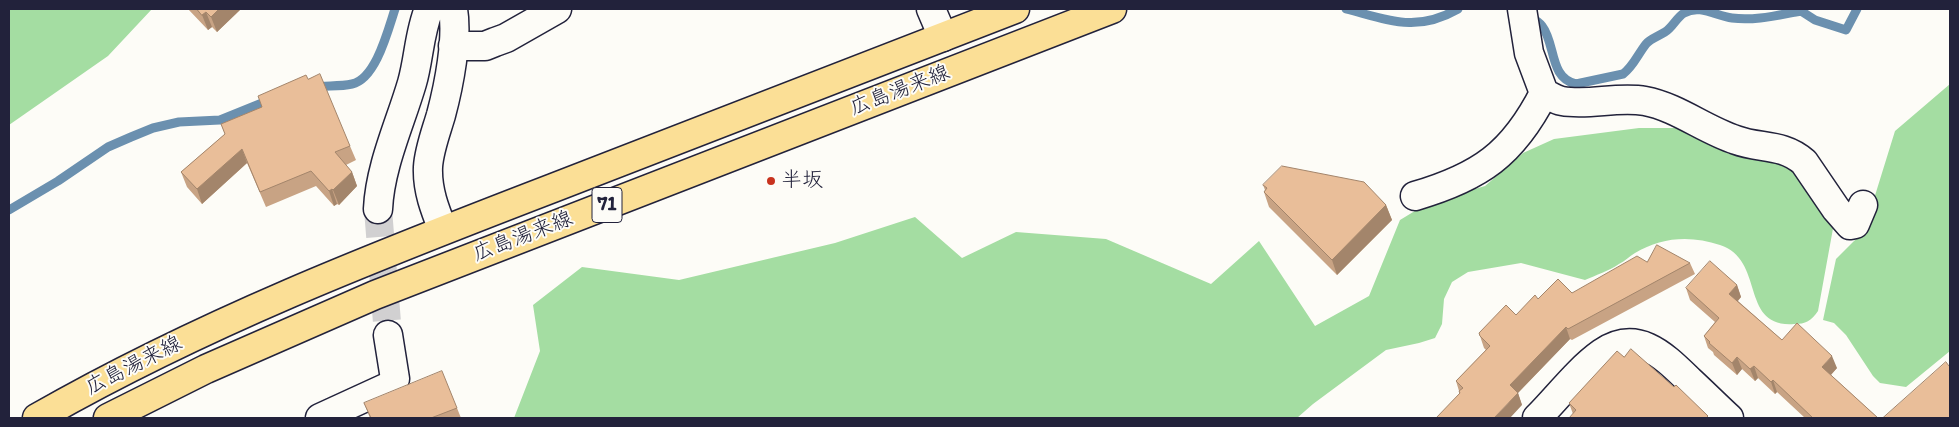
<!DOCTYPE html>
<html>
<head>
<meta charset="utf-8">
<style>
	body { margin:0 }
	#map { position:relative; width:1959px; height:427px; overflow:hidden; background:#fdfcf7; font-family:Itim,sans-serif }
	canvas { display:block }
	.frame { position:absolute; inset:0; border:10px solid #22223b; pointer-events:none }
</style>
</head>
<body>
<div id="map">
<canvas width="1959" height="427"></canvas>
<div class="frame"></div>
</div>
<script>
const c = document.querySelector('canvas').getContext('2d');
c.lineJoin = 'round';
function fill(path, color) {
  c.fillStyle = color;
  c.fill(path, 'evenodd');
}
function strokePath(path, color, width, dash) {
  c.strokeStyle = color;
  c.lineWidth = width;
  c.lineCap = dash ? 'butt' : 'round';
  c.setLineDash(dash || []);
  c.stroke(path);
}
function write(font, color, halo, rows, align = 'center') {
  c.font = font + ' Itim,"Klee One",sans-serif';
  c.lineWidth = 4;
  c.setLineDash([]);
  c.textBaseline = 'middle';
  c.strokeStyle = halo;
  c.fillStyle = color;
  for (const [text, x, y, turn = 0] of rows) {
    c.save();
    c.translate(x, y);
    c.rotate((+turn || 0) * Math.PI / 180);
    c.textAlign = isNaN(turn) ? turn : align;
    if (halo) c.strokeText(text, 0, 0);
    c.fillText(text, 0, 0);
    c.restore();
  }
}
fill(new Path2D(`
	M9 9H152L108 56 9 125Z
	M1950 84V351L1906 387 1880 383 1873 376 1846 335 1834 323 1823 320 1836 259 1864 231 1895 131Z
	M1639 128H1681L1729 154H1762L1788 163 1834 223 1818 311C1811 321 1806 324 1794 324 1739 328 1766 260 1720 245 1691 235 1661 237 1635 253 1630 256 1625 261 1619 264 1609 271 1596 275 1585 280L1521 263 1468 272 1452 282 1444 299 1442 324 1435 338 1419 343 1386 350 1313 404 1297 418H514L540 351 533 305 582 267 679 280 835 243 915 217 962 258 1016 232 1106 239 1211 284 1259 241 1315 326 1369 296 1400 220 1428 203 1485 186 1523 153 1554 139Z`), '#a4dda2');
strokePath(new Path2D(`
	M1346 9C1389 20 1416 33 1458 9
	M1530 17C1534 19 1539 22 1542 26 1556 44 1549 78 1576 84L1623 74C1633 67 1638 54 1646 44 1650 39 1659 36 1665 32 1673 27 1676 18 1684 13 1700 4 1716 16 1732 18 1755 21 1778 15 1801 11L1815 20 1846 30 1857 9
	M313 87C326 85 339 87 352 84 376 79 388 30 395 9
	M9 210 58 181 108 147 131 137 153 128 179 122 220 120 272 99`), '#6b90af', 9);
strokePath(new Path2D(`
	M378 209 388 335`), '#d1d0d1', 28, [28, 14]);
const minor = new Path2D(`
	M931 9 943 37
	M1522 9 1529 53 1544 93C1550 96 1556 100 1562 101 1589 106 1617 96 1645 101 1677 107 1705 130 1736 140 1760 149 1782 143 1804 162L1836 209 1850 225 1855 224 1863 205
	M453 46H485L495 42 506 38 557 9
	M1415 196C1480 177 1513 154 1544 93
	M378 209C380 166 400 124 412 83 419 59 419 33 429 9
	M443 230C435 210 427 190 428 167 429 150 436 132 441 115 449 85 458 39 453 9
	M320 418 392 385 395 379 388 335
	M1537 418C1558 397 1578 370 1602 353 1638 328 1665 357 1690 381 1703 393 1716 406 1729 418`);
const primary = new Path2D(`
	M37 418C201 324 376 256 553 188 707 128 861 68 1015 9
	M108 418 206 369 375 295 1112 9`);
strokePath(minor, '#22223b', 31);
strokePath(primary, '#22223b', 31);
strokePath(minor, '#fdfcf7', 28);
strokePath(primary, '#fbdf96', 28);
fill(new Path2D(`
	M188 9H241L217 32 212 27 208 30Z
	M308 79 350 146 356 160 346 165 352 172 357 186 339 205 337 204 334 206 316 186 266 207 247 163 202 204 187 187 181 172 225 134 221 124 262 107Z
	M1263 185 1386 205 1392 220 1337 275 1269 207 1264 192 1265 190Z
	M1690 263 1695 274 1572 340 1570 339 1518 393 1522 405 1459 393V391L1456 381 1486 350 1484 348 1479 333 1516 315 1538 299 1572 293Z
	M1737 285 1741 297 1738 301 1782 340 1837 368 1831 375 1878 418H1805L1777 392 1775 394 1758 378 1755 381 1742 369 1737 375 1714 355 1713 352 1708 348 1704 336 1715 322 1690 300 1686 288Z
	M1624 357 1674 387 1708 416 1573 414 1569 403Z
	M364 403 457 408 461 418H370Z`), '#c8a384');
fill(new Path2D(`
	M219 9H241L217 32 211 17Z
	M206 12 212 27 208 30 202 15Z
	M242 149 247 163 202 204 197 189Z
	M352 172 357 186 339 205 333 190Z
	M332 189 337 204 334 206 329 191Z
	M1386 205 1392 220 1337 275 1332 260Z
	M1737 285 1741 297 1733 306 1729 294Z
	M1566 327 1570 339 1514 397 1510 385Z
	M1832 356 1837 368 1827 379 1822 367Z
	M1737 357 1742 369 1737 375 1732 363Z
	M1754 366 1758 378 1755 381 1750 369Z
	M1773 380 1777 392 1775 394 1771 382Z
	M1518 393 1522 405 1510 418H1494Z`), '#a3856b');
const building = new Path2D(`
	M197 9H219L211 17 206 12 202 15Z
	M320 74 350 146 335 152 352 172 333 190 332 189 329 191 311 171 260 192 242 149 197 189 181 172 225 134 221 124 262 107 258 96 306 75 308 79Z
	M1282 166 1364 182 1386 205 1332 260 1264 192 1267 188 1263 185Z
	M1657 245 1690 263 1568 329 1566 327 1510 385 1518 393 1494 418H1436L1460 393 1459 391 1463 388 1456 381 1490 346 1480 336 1479 333 1506 305 1516 315 1535 295 1538 299 1558 279 1572 293 1637 256 1647 262Z
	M1710 261 1737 285 1729 294 1782 340 1797 323 1832 356 1822 367 1878 418H1813L1773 380 1771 382 1754 366 1750 369 1737 357 1732 363 1709 343 1710 342 1704 336 1719 318 1686 288Z
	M1631 349 1674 387 1676 385 1708 416 1706 418H1569L1576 410 1569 403 1617 351 1624 357Z
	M1946 362 1949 366 1950 365V418H1883Z
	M442 371 457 408 431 418H371L364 403Z`);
fill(building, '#e9be99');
strokePath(building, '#a3856b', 1);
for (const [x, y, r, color] of [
	[771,181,5,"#c8321e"]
]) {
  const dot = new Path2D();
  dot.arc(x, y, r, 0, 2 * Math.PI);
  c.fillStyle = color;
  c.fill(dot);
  strokePath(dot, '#fdfcf7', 2);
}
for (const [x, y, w] of [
	[607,205,30]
]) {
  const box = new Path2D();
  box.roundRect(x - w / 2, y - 17.5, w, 35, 4);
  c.fillStyle = '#fdfcf7';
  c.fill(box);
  strokePath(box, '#22223b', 1);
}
write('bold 20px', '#22223b', null, [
	["71",607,205]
]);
write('21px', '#22223b', '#fdfcf7', [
	["広島湯来線",900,91,-21],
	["広島湯来線",523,237,-21],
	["広島湯来線",134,366,-27]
]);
write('21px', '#22223b', '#fdfcf7', [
	["半坂",781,181]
], 'left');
</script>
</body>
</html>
